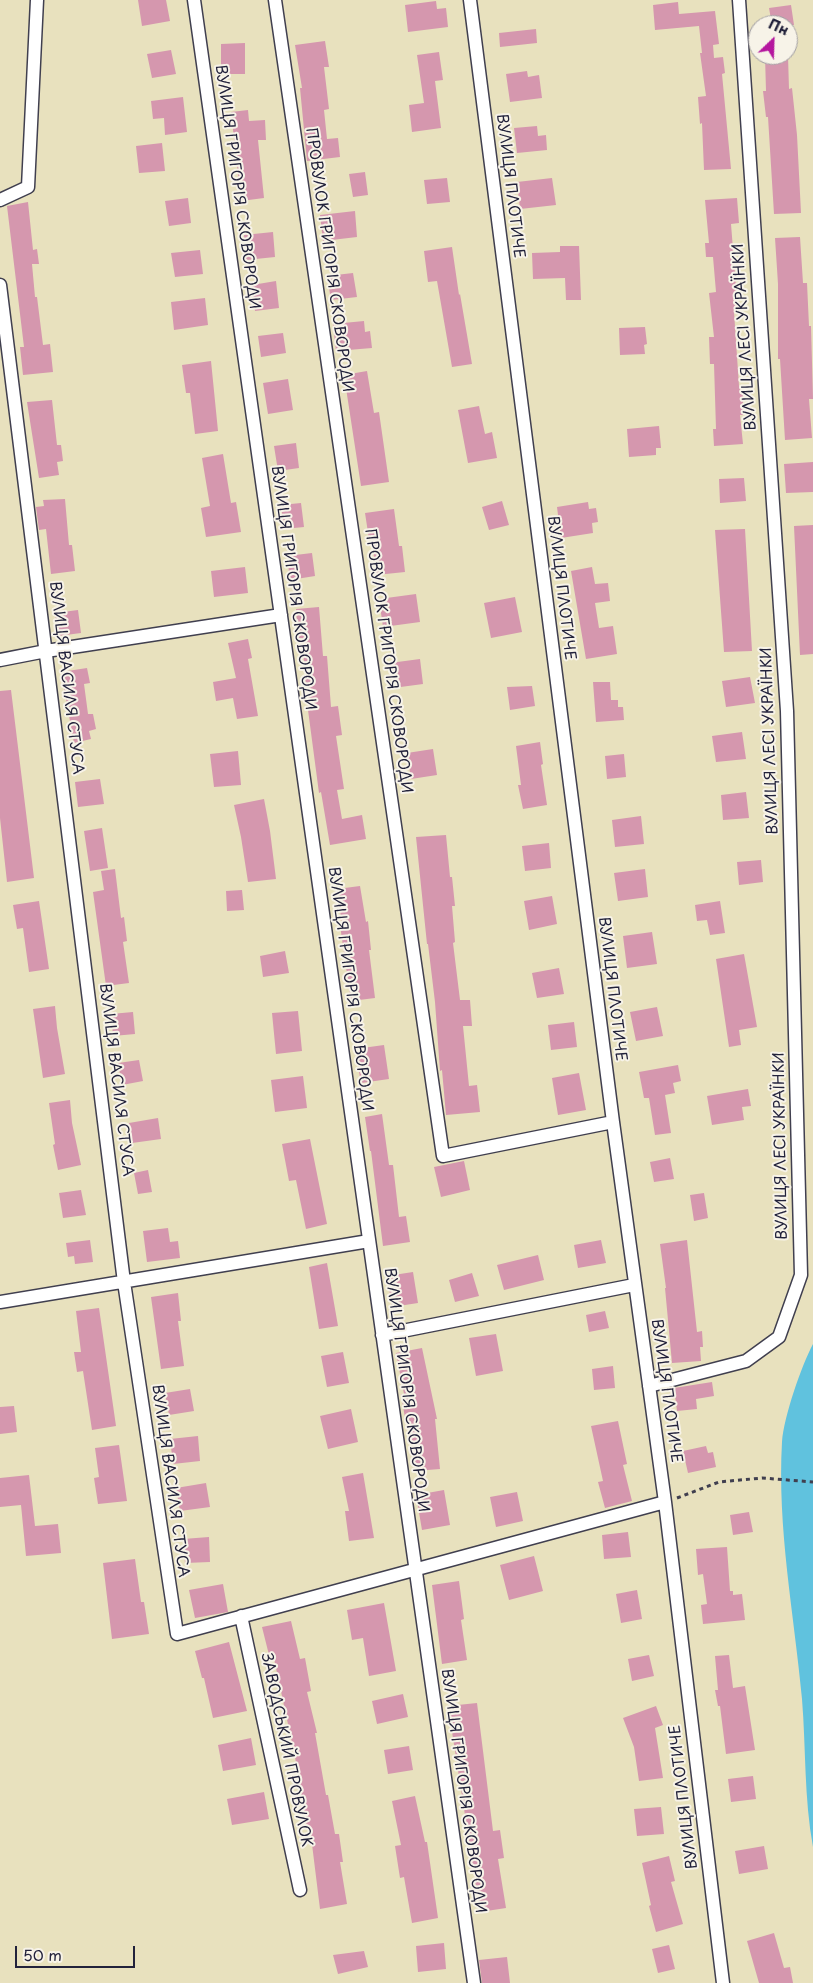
<!DOCTYPE html>
<html>
<head>
<meta charset="utf-8">
<style>
	body { margin:0 }
	#map { position:relative; width:813px; height:1983px; overflow:hidden; background:#e8e1be; font-family:"Playpen Sans",sans-serif }
	canvas { display:block }
	.north { position:absolute; left:748px; top:15px; width:50px; height:50px; box-sizing:border-box; background:#f7f3e8; border:1px solid #a29fa3; border-radius:50%; rotate:24deg; font-size:14px; font-weight:700; line-height:20px; text-align:center; color:#22223b }
	.north::after { content:''; display:block; margin:auto; width:18px; height:22px; background:#b5179e; clip-path:polygon(50% 0,100% 100%,50% 72%,0 100%) }
	.scale { position:absolute; left:15px; top:1946px; width:120px; height:22px; box-sizing:border-box; border:2px solid #22223b; border-top:0; padding-left:6px; font-size:15px; line-height:18px; white-space:nowrap; color:#22223b; -webkit-text-stroke:4px #f7f3e8; paint-order:stroke }
</style>
</head>
<body>
<div id="map">
<canvas width="813" height="1983"></canvas>
<div class="north">Пн</div>
<div class="scale">50 m</div>
</div>
<script>
const c = document.querySelector('canvas').getContext('2d');
c.lineJoin = 'round';
function fill(path, color) {
  c.fillStyle = color;
  c.fill(path, 'evenodd');
}
function strokePath(path, color, width, dash) {
  c.strokeStyle = color;
  c.lineWidth = width;
  c.lineCap = dash ? 'butt' : 'round';
  c.setLineDash(dash || []);
  c.stroke(path);
}
function write(font, color, halo, rows, align = 'center') {
  c.font = font + ' "Playpen Sans",sans-serif';
  c.lineWidth = 4;
  c.setLineDash([]);
  c.textBaseline = 'middle';
  c.strokeStyle = halo;
  c.fillStyle = color;
  for (const [text, x, y, turn = 0] of rows) {
    c.save();
    c.translate(x, y);
    c.rotate((+turn || 0) * Math.PI / 180);
    c.textAlign = isNaN(turn) ? turn : align;
    if (halo) c.strokeText(text, 0, 0);
    c.fillText(text, 0, 0);
    c.restore();
  }
}
fill(new Path2D(`
	M813 1344V1847C804 1798 806 1748 802 1699 794 1613 777 1528 782 1442 784 1416 801 1367 813 1344Z`), '#60c2de');
fill(new Path2D(`
	M138 0H166L170 21 142 26Z
	M436 1 437 9 446 8 448 27 408 32 405 5Z
	M678 2 679 14 715 11 719 44 713 45 714 58 723 57 725 73 722 74 731 169 704 170 702 123 700 124 698 97 706 96 700 53H702L699 26 655 30 653 5Z
	M791 5 794 25H772L769 8Z
	M536 29 537 43 500 47 499 33Z
	M325 41 329 67H324L329 109 324 110 327 139 338 138 340 157 307 161 300 88H302L295 45Z
	M245 43V74H221V44Z
	M171 50 176 74 152 78 147 54Z
	M439 52 443 80 435 81 441 128 412 132 409 105 424 103 417 55Z
	M765 56H788L789 89 792 88 797 135 801 213 774 214 768 117H766L763 91H766Z
	M527 71 528 77 539 75 542 98 510 102 506 74Z
	M183 97 187 132 165 135 164 118 153 119 151 101Z
	M248 110 249 121 265 120 266 140H258L264 198 241 201 231 112Z
	M537 126 538 136 546 135 547 150 517 153 514 128Z
	M162 143 165 171 139 173 136 146Z
	M365 172 368 195 353 197 349 174Z
	M447 178 450 202 427 204 424 180Z
	M552 178 556 205 520 209 517 182Z
	M188 198 191 223 169 226 165 201Z
	M737 198 739 223 731 224 738 312H734L739 386H743V415H740L743 444 714 446 713 429H716L714 364H710L709 337H714L709 293 716 292 713 257H706L705 243H709L705 200Z
	M28 202 33 250 37 249 39 264H32L35 297H37L43 345 50 344 53 372 23 375 20 347H24L7 206Z
	M355 211 357 237 323 241 320 215Z
	M273 232 275 257 246 260 244 235Z
	M800 237 803 283H807L809 326H811L813 399H809L812 438 785 440 780 359H778V284L775 238Z
	M560 246H579L581 300H566L565 278 533 279 532 253 560 252Z
	M452 247 459 295 460 294 472 364 452 367 437 281 428 282 424 251Z
	M200 250 203 274 175 277 171 253Z
	M353 273 357 297 331 300 327 276Z
	M276 281 279 308 255 311 252 285Z
	M205 298 208 325 174 330 171 302Z
	M364 321 365 332 370 331 372 348 336 351 333 324Z
	M645 327 647 344 644 345 645 354 620 355 619 328Z
	M283 333 286 353 261 357 258 336Z
	M211 361 218 431 195 434 190 393H186L182 365Z
	M367 371 374 413 379 412 389 482 361 486 344 375Z
	M288 379 293 410 268 414 263 383Z
	M52 400 57 445H61L63 461 57 462 59 475 39 478 27 402Z
	M479 406 485 434 492 432 497 458 468 463 458 410Z
	M659 426 661 448H656V455L629 457 627 429Z
	M296 443 299 468 278 471 274 446Z
	M223 454 231 503 236 502 241 532 206 537 201 508 210 506 202 458Z
	M813 462V492L786 493 784 464Z
	M744 478 746 501 720 503 719 479Z
	M65 499 69 545H72L75 571 51 574 46 529 39 530 36 507 44 506 43 500Z
	M502 501 509 525 489 530 482 507Z
	M588 502 589 509 596 508 598 522 592 523 593 533 561 538 557 507Z
	M301 503 304 527 284 529 281 505Z
	M394 509 399 546H402L405 572 376 575 372 539H369L365 513Z
	M813 525V654L800 655 794 526Z
	M745 529 752 651 724 652 715 530Z
	M312 553 315 576 290 580 287 556Z
	M245 567 248 593 214 597 211 571Z
	M592 567 595 584 608 583 610 601 595 603 599 628 613 626 617 654 586 659 571 571Z
	M416 594 420 622 383 627 379 599Z
	M515 597 522 632 491 638 484 603Z
	M319 607 323 656H327L331 707 338 706 342 735 336 736 344 789 337 790 342 819 362 815 366 839 330 845 321 792 319 793 308 710 302 638H298L296 609Z
	M78 610 81 633 58 636 55 613Z
	M248 639 252 658 248 659 258 716 237 719 233 698 216 701 213 682 236 678 228 643Z
	M420 659 423 684 393 688 390 663Z
	M87 668 90 683 84 684 88 714H93L96 729 89 731 91 739 74 743 61 672Z
	M750 677 755 703 726 707 722 681Z
	M593 682H610L611 700H618V707H623L624 720 596 722Z
	M532 686 535 706 510 710 507 687Z
	M11 690 34 878 7 882 0 818V691Z
	M742 732 746 759 716 762 712 736Z
	M540 742 543 764 541 765 547 805 523 809 518 785H521L516 746Z
	M433 749 437 775 411 779 407 753Z
	M238 751 241 785 214 787 210 754Z
	M624 754 626 777 607 779 605 756Z
	M100 779 104 804 78 807 75 782Z
	M746 792 749 818 723 820 721 795Z
	M264 799 270 831 276 879 248 882 241 837 234 805Z
	M641 816 644 844 615 847 612 820Z
	M102 828 108 868 90 871 84 831Z
	M446 835 450 877H452L455 906H452L455 942 453 943 460 1000H470L472 1026H463L469 1086 477 1085 480 1112 446 1115 442 1070 440 1071 435 1002 428 944H427L416 837Z
	M549 843 551 868 525 871 522 846Z
	M761 860 763 882 739 885 737 862Z
	M115 869 121 918 124 917 127 941 123 942 129 983 106 986 93 892 104 890 101 871Z
	M645 869 648 897 618 901 614 873Z
	M360 886 366 922 368 921 371 950H369L375 998 351 1001 344 953 340 925 342 924 337 889Z
	M242 890 244 910 227 911 226 891Z
	M552 896 557 924 529 930 524 901Z
	M39 901 49 969 29 972 23 928 17 929 13 905Z
	M720 901 725 933 710 935 707 920 697 921 695 905Z
	M652 932 657 964 627 968 623 936Z
	M285 951 289 973 263 977 260 956Z
	M744 954 757 1027 739 1030 741 1045 729 1047 716 959Z
	M559 968 564 994 537 998 532 973Z
	M55 1006 57 1028 65 1074 43 1078 33 1009Z
	M657 1007 663 1036 636 1041 630 1012Z
	M298 1011 302 1051 276 1054 272 1013Z
	M133 1012 135 1034 113 1036 111 1014Z
	M574 1022 577 1047 551 1050 548 1025Z
	M384 1045 389 1079 361 1083 355 1049Z
	M139 1060 143 1081 122 1085 118 1063Z
	M678 1065 681 1081 673 1083 675 1093 665 1095 671 1133 655 1135 649 1098H644L639 1072Z
	M579 1073 586 1110 558 1115 552 1078Z
	M303 1076 307 1108 275 1112 271 1080Z
	M748 1089 751 1106 742 1107 744 1120 712 1125 707 1096Z
	M70 1100 72 1123 81 1165 58 1170 53 1145 55 1144 49 1103Z
	M382 1114 389 1165H393L399 1217 406 1216 410 1242 383 1246 371 1151H370L365 1117Z
	M158 1118 161 1139 132 1143 129 1123Z
	M310 1139 327 1224 306 1229 296 1180 289 1181 282 1144Z
	M670 1158 674 1179 654 1182 650 1162Z
	M464 1161 470 1190 441 1197 434 1167Z
	M148 1170 152 1192 138 1194 134 1173Z
	M81 1190 86 1215 63 1218 59 1193Z
	M704 1193 708 1218 694 1221 690 1195Z
	M168 1228 170 1242 178 1241 180 1258 147 1262 143 1231Z
	M90 1240 93 1262 75 1264 74 1256 68 1257 66 1243Z
	M601 1240 606 1263 578 1268 574 1245Z
	M687 1240 697 1332 702 1331 703 1347H700L701 1361 672 1363 665 1288H666L660 1244Z
	M538 1255 544 1280 504 1290 497 1265Z
	M327 1263 338 1326 319 1329 309 1267Z
	M413 1272 418 1303 392 1307 387 1276Z
	M472 1273 479 1296 455 1302 449 1280Z
	M178 1293 181 1321H178L184 1366 161 1369 151 1297Z
	M99 1308 116 1426 92 1430 83 1371 77 1372 74 1352H81L76 1311Z
	M605 1311 609 1328 589 1332 586 1315Z
	M496 1334 503 1371 476 1376 469 1338Z
	M422 1348 437 1419H435L440 1469 415 1471 410 1424H406L401 1394H404L396 1353Z
	M343 1352 349 1383 327 1387 321 1356Z
	M613 1366 615 1388 594 1390 592 1369Z
	M712 1382 714 1396 696 1399 697 1409 677 1411 674 1388Z
	M190 1389 194 1411 169 1415 165 1393Z
	M14 1406 17 1432 0 1434V1407Z
	M351 1409 358 1442 328 1449 320 1416Z
	M618 1421 627 1464 623 1465 632 1501 605 1508 598 1482 603 1481 591 1426Z
	M198 1436 200 1461 173 1464 170 1439Z
	M119 1445 127 1501 98 1504 94 1478 99 1477 95 1448Z
	M706 1446 708 1453 713 1452 716 1467 688 1473 683 1451Z
	M363 1473 374 1538 349 1541 345 1511H349L342 1477Z
	M29 1475 35 1526 58 1524 61 1553 26 1556 21 1505 0 1507V1478Z
	M206 1483 210 1507 180 1511 176 1488Z
	M444 1490 450 1525 422 1530 416 1495Z
	M517 1492 523 1521 496 1527 490 1497Z
	M749 1512 753 1532 733 1535 730 1515Z
	M628 1532 631 1557 604 1559 602 1535Z
	M209 1537 210 1562 185 1563 183 1539Z
	M727 1547 730 1591H733V1595L742 1594 745 1620 703 1624 701 1605 707 1604 703 1574 698 1575 696 1549Z
	M534 1556 543 1591 509 1600 500 1565Z
	M135 1559 141 1602H144L149 1634 112 1639 103 1563Z
	M459 1581 464 1619 461 1620 467 1660 442 1664 432 1585Z
	M223 1584 228 1612 195 1618 189 1590Z
	M637 1590 642 1619 621 1623 616 1594Z
	M384 1603 396 1671 369 1676 363 1638 352 1640 347 1610Z
	M291 1621 300 1659 305 1658 311 1691 307 1692 317 1733H315L326 1795H328L335 1834H339L343 1862H340L347 1904 320 1909 310 1828H307L295 1757 273 1654 269 1655 262 1627Z
	M229 1642 247 1711 213 1718 204 1678H202L195 1651Z
	M649 1655 654 1676 632 1681 628 1659Z
	M729 1655 733 1688 745 1686 755 1750 726 1754 720 1706H718L715 1690H718L715 1656Z
	M403 1694 408 1717 377 1724 372 1701Z
	M477 1703 493 1831 500 1830 504 1858 498 1859 506 1908 480 1912 448 1706Z
	M656 1706 663 1725 655 1728 663 1778 639 1781 634 1747 623 1718Z
	M251 1738 256 1765 223 1771 218 1745Z
	M409 1746 413 1770 388 1774 384 1750Z
	M753 1776 756 1799 731 1802 728 1779Z
	M264 1792 269 1819 232 1825 227 1799Z
	M415 1796 425 1842H427L438 1918 412 1923 404 1877 400 1878 395 1846 401 1845 392 1801Z
	M661 1807 664 1834 637 1836 634 1809Z
	M764 1846 768 1869 739 1874 735 1851Z
	M669 1856 675 1881 671 1882 683 1924 656 1932 649 1906 651 1905 642 1863Z
	M774 1933 784 1968 790 1967 793 1983H759L747 1941Z
	M444 1943 446 1969 418 1972 416 1946Z
	M669 1945 675 1969 658 1973 652 1949Z
	M364 1951 368 1967 338 1974 333 1955Z
	M507 1957 510 1983H482L479 1960Z`), '#d597ae');
const street = new Path2D(`
	M194 0 474 1983
	M275 0 443 1156 613 1122
	M470 0 613 1122 665 1502 723 1983
	M0 200 28 187 37 0
	M0 285 124 1282 177 1634 665 1502
	M0 660 46 651 281 615
	M0 1302 369 1241
	M382 1335 634 1285
	M649 1386 746 1361 779 1337 801 1275 787 711 739 0
	M241 1616 300 1890`);
strokePath(street, '#403f4f', 15);
strokePath(new Path2D(`
	M677 1498 719 1482 762 1478 813 1482`), '#403f4f', 3, [4, 4]);
strokePath(street, '#fff', 12);
write('15px', '#22223b', '#f7f3e8', [
	["ВУЛИЦЯ ПЛОТИЧЕ",510,186,83],
	["ВУЛИЦЯ ГРИГОРІЯ СКОВОРОДИ",237,187,82],
	["ПРОВУЛОК ГРИГОРІЯ СКОВОРОДИ",329,260,82],
	["ВУЛИЦЯ ЛЕСІ УКРАЇНКИ",745,337,-94],
	["ВУЛИЦЯ ГРИГОРІЯ СКОВОРОДИ",293,588,82],
	["ВУЛИЦЯ ПЛОТИЧЕ",561,588,83],
	["ПРОВУЛОК ГРИГОРІЯ СКОВОРОДИ",388,661,82],
	["ВУЛИЦЯ ВАСИЛЯ СТУСА",66,678,83],
	["ВУЛИЦЯ ЛЕСІ УКРАЇНКИ",770,741,-92],
	["ВУЛИЦЯ ГРИГОРІЯ СКОВОРОДИ",350,989,82],
	["ВУЛИЦЯ ПЛОТИЧЕ",612,989,83],
	["ВУЛИЦЯ ВАСИЛЯ СТУСА",116,1080,83],
	["ВУЛИЦЯ ЛЕСІ УКРАЇНКИ",781,1146,-91],
	["ВУЛИЦЯ ГРИГОРІЯ СКОВОРОДИ",406,1390,82],
	["ВУЛИЦЯ ПЛОТИЧЕ",666,1391,82],
	["ВУЛИЦЯ ВАСИЛЯ СТУСА",170,1481,82],
	["ЗАВОДСЬКИЙ ПРОВУЛОК",286,1750,78],
	["ВУЛИЦЯ ГРИГОРІЯ СКОВОРОДИ",463,1791,82],
	["ВУЛИЦЯ ПЛОТИЧЕ",684,1797,-97]
]);
</script>
</body>
</html>
